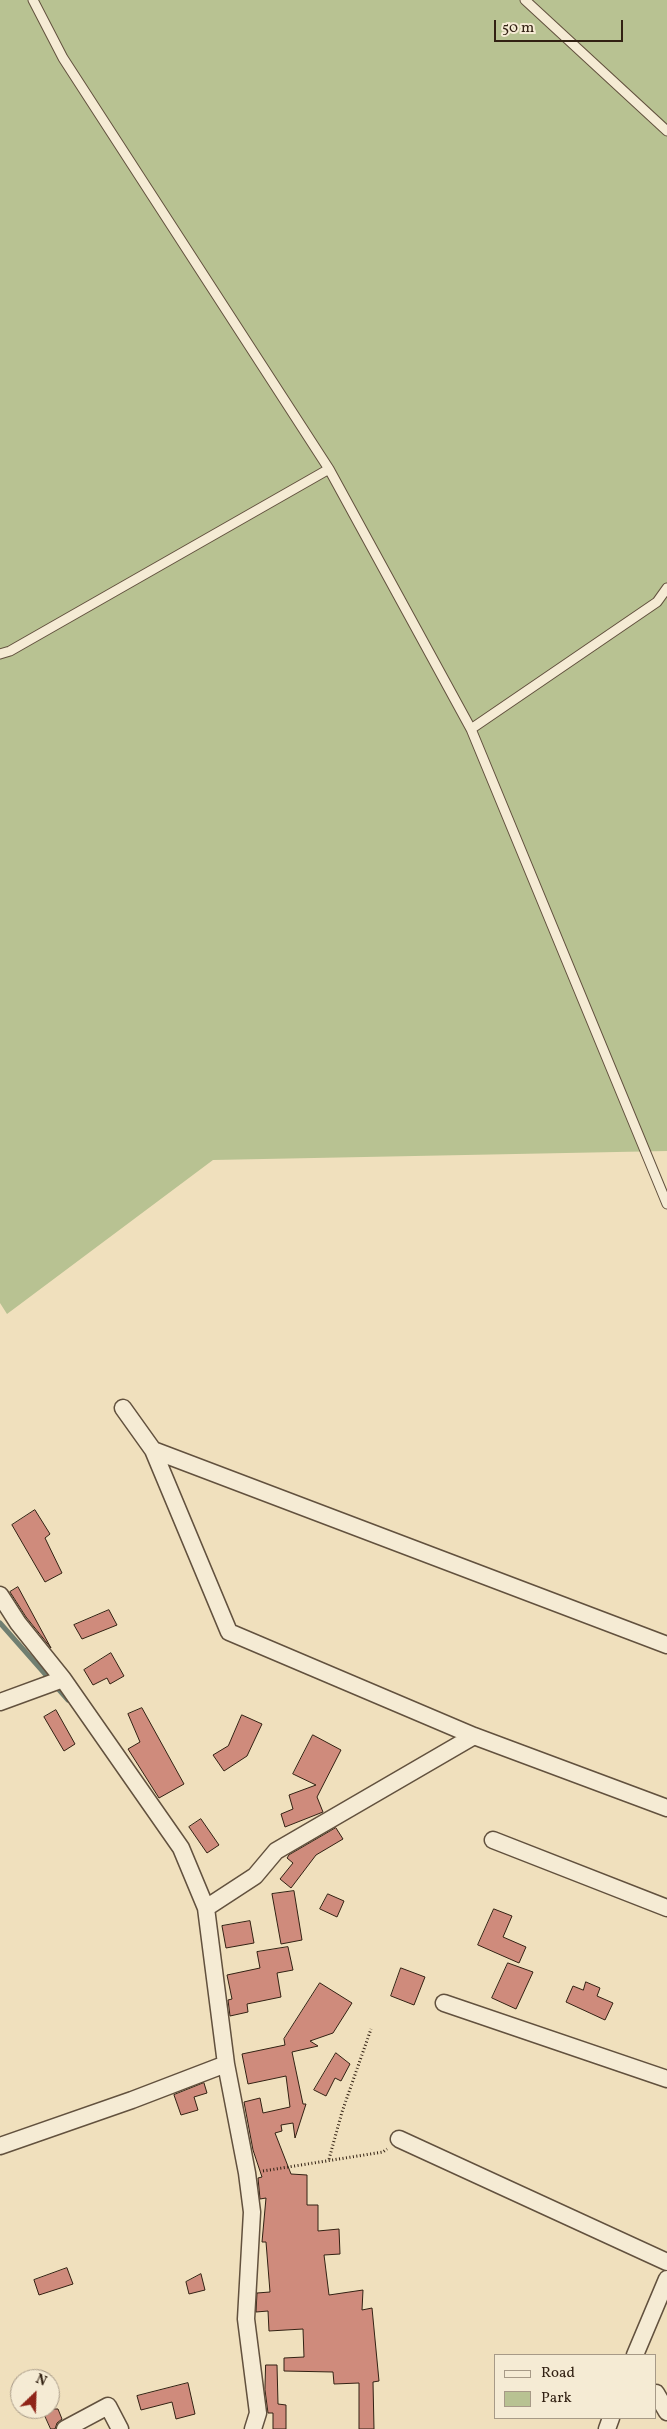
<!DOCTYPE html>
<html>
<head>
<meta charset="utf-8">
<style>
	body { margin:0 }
	#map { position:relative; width:667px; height:2429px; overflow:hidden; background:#f0e0bd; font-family:Vollkorn,serif }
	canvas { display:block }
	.legend { position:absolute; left:494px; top:2354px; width:162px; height:65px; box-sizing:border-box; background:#f5ebd4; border:1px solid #a79a87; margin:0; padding:6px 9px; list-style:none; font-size:15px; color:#322113 }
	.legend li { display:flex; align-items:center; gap:10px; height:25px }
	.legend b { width:25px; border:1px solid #a79a87 }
	.north { position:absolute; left:10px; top:2369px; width:50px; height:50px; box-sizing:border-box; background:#f5ebd4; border:1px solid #a79a87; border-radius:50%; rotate:24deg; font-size:14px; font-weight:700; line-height:20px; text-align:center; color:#322113 }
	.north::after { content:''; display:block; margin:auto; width:18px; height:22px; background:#8f2418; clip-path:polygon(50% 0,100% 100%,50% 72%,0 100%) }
	.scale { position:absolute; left:494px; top:20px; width:129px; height:22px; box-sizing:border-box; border:2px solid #322113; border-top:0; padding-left:6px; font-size:15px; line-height:18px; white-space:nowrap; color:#322113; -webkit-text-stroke:4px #f5ebd4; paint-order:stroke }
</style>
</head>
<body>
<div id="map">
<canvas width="667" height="2429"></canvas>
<ul class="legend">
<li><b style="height:6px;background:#f5ebd4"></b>Road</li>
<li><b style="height:14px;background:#b8c292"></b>Park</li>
</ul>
<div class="north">N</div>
<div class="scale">50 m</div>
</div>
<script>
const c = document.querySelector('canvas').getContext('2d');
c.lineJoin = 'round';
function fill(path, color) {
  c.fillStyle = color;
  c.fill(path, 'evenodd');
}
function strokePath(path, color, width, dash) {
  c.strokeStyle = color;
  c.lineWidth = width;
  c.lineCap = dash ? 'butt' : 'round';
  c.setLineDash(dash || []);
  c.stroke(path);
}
fill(new Path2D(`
	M0 0H667V1151L213 1160 7 1314 0 1303Z`), '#b8c292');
strokePath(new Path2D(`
	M0 1623 68 1700`), '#707f71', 5);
const building = new Path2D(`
	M35 1510 50 1534 45 1538 62 1573 45 1582 12 1525Z
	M18 1587 51 1648 26 1617 10 1592Z
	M109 1610 117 1625 82 1639 74 1625Z
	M111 1653 124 1676 110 1684 107 1678 93 1685 84 1670Z
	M142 1708 184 1784 159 1798 128 1749 140 1742 128 1714Z
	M56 1710 75 1744 64 1751 44 1717Z
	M242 1715 262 1724 247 1756 224 1771 213 1755 228 1746Z
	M313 1735 341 1750 317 1797 323 1812 285 1827 281 1814 293 1809 289 1795 316 1785 293 1774Z
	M201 1819 219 1845 207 1853 189 1827Z
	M336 1828 343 1839 316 1855 291 1888 280 1879 293 1863 287 1858 289 1855Z
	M294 1891 302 1940 281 1944 272 1894Z
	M328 1894 344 1901 337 1917 320 1909Z
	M494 1909 512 1916 503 1937 526 1947 519 1963 478 1945Z
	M250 1921 254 1943 226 1948 222 1926Z
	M288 1947 293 1970 277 1973 281 1997 247 2004 248 2012 230 2016 228 2000 232 1999 227 1975 260 1968 257 1952Z
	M508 1963 533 1972 516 2009 492 1998Z
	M401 1968 425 1977 414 2005 391 1996Z
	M586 1982 600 1988 597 1996 613 2003 605 2020 566 2002 573 1986 583 1990Z
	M320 1983 352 2003 333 2033 310 2041 318 2046 292 2052 303 2104H306L295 2138 293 2123 281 2125 282 2131 275 2133 291 2174 307 2175V2205H318V2231L339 2229 340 2254 324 2255 329 2295 363 2290 362 2310 372 2308 379 2381 373 2382 374 2429H359V2383L334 2384 333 2372 284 2371V2358L304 2357 303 2329 269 2331 268 2311 256 2312 257 2293 270 2292 266 2242H262L266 2198 260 2199 258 2178 262 2177 253 2150 244 2102 260 2098 263 2113 290 2107 286 2076 248 2084 242 2054 285 2045 284 2039Z
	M336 2053 350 2064 341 2081 335 2078 326 2096 314 2090Z
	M204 2083 207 2093 194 2097 198 2110 181 2115 174 2095Z
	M67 2268 73 2284 39 2295 34 2280Z
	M201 2274 205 2290 189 2294 186 2282Z
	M266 2365H277L278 2404 286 2405V2429H273V2413H268L265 2390Z
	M188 2383 195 2414 176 2419 172 2402 141 2410 137 2396Z
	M42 2409H58L62 2419 57 2423 55 2429H51Z`);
fill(building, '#cf8b7c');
strokePath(building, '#322113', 1);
const service = new Path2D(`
	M33 0 63 58 329 469 471 729 667 1204
	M525 0 667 131
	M0 654 10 651 329 469
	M471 729 657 602 667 588`);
const minor = new Path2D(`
	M123 1408 153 1450 229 1632 474 1736 667 1808
	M153 1450 667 1645
	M0 1595 18 1623 63 1679 181 1848 206 1908 226 2064 247 2173 252 2212 246 2319 258 2413 253 2429
	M0 1702 63 1679
	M493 1840 667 1908
	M206 1908 255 1876 276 1851 474 1736
	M444 2003 667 2079
	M399 2139 667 2262
	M0 2146 132 2100 226 2064
	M635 2355 667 2279
	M656 2393 667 2412
	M65 2429 108 2406 120 2429
	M607 2429 611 2418`);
strokePath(service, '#62513e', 11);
strokePath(minor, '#62513e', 19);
strokePath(new Path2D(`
	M329 2159 342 2112 371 2029
	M263 2171 383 2152 387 2149`), '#322113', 3, [1, 2.5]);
strokePath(service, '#f5ebd4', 9);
strokePath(minor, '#f5ebd4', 16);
</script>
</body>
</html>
